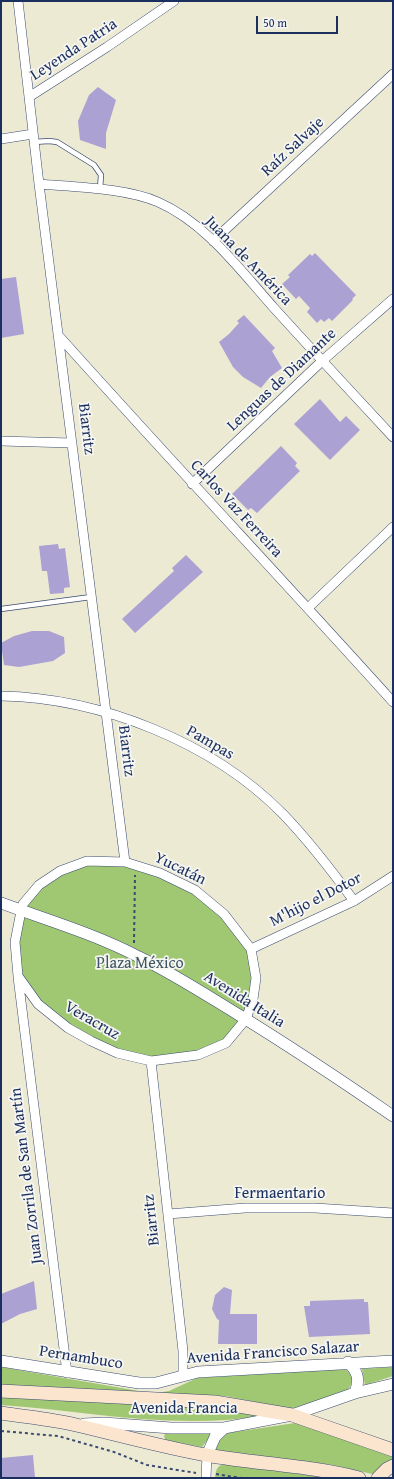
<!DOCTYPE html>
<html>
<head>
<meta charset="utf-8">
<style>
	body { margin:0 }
	#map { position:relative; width:394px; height:1479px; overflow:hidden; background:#edead4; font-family:"Gentium Book Plus",serif }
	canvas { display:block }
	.frame { position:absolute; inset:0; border:2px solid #1b2f5e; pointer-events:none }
	.scale { position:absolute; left:256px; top:16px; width:82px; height:18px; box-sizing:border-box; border:2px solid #1b2f5e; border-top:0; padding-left:5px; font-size:12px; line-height:14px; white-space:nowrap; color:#1b2f5e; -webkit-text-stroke:3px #f6f6f2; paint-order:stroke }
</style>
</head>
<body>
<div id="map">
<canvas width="394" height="1479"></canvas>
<div class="frame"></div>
<div class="scale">50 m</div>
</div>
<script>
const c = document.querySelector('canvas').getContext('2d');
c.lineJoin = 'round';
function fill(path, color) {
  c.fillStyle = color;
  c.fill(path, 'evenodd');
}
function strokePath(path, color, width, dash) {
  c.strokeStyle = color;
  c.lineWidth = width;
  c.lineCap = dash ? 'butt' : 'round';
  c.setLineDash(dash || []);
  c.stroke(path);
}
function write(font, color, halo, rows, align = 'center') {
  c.font = font + ' "Gentium Book Plus",serif';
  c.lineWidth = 3.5;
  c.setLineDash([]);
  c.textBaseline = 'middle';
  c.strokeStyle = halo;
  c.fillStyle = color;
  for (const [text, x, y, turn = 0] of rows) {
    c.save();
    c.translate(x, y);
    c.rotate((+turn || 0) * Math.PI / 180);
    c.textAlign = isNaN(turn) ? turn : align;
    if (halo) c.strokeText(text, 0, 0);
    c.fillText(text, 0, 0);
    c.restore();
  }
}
fill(new Path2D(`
	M87 861 125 862 195 890 251 949 253 999 226 1043 198 1055 151 1061 91 1041 38 1004 18 976 21 911 39 885Z
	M1 1367 139 1391 140 1392 1 1385Z
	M393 1367V1376L365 1385 362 1369Z
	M344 1369C354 1373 354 1383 347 1391L291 1409 225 1396 156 1393 169 1391 197 1378Z
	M1 1397 184 1406 242 1411 266 1415C177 1431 90 1411 1 1405Z
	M295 1423 393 1456V1461L372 1474 333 1465 214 1450 220 1439 228 1433Z
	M165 1434H212L202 1447 166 1440 164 1437Z
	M224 1464 331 1478H215C216 1471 216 1466 224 1464Z`), '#a0c772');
fill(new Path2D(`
	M98 87 116 100 106 133V149L80 140 78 121 89 95Z
	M315 253 356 295 352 299 353 300 332 321 329 318 324 322 321 319 317 323 307 312 310 308 299 296 296 299 282 284 290 277 288 275 310 254 312 256Z
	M16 277 24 334 1 338V279Z
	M244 315 275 348 272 351 282 368 270 377 261 388 243 377 233 367 219 342 229 334 239 323 237 321Z
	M320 399 340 422 346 416 360 430 330 460 294 424Z
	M281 446 297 463 295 466 300 471 257 513 251 508 248 510 232 494Z
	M58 544 59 549 65 548 70 587 64 588V593L50 594 47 571H42L39 546Z
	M186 555 203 572 135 633 122 619 174 571 172 568Z
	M32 631H49L64 637 65 653 53 661 19 667 4 665 1 643 14 636Z
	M34 1281 37 1309 20 1314 1 1324V1294Z
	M224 1287 232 1290 230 1314H257V1344H218L219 1320 217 1319 212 1309 215 1295Z
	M364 1299V1302H368L370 1334 309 1337 304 1306H310V1301Z
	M33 1455 35 1478H1V1458Z`), '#aba1d2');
const service = new Path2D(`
	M34 142 49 141 57 142 94 165 101 175 100 189
	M1 609 91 597`);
const minor = new Path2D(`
	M18 1 39 184 125 862
	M29 97 107 47 174 1
	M1 139 33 134
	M39 184C75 187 126 188 158 202 206 223 240 270 274 308 313 351 353 394 393 437
	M213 241 393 74
	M58 335C169 459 282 579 393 702
	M1 441 71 443
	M192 484 322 361 393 299
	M308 608 393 527
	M1 696C101 698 212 742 283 814 309 841 332 871 354 901
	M87 861 125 862 160 873 195 890 224 914 251 949 256 978 253 999 246 1019 226 1043 198 1055 151 1061 117 1053 91 1041 68 1028 38 1004 18 976 15 942 21 911 23 904 39 885 60 871Z
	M251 949 354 901 393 876
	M18 977 67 1373
	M151 1061 183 1351V1375
	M168 1214 245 1208H315L393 1213
	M206 1478 207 1455`);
const tertiary = new Path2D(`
	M1 903C47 920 95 934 139 957 174 974 206 995 239 1015 291 1047 342 1081 393 1116
	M1 1361 139 1383H156L198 1372 393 1361
	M348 1362C358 1372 360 1379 355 1393
	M84 1424 104 1423 171 1428H224L292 1415 355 1393 393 1384
	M207 1455 215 1437 224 1428`);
const secondary = new Path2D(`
	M1 1391 215 1402 292 1415 393 1450
	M1 1413C26 1417 51 1419 76 1425 119 1435 162 1447 206 1455 257 1464 308 1465 359 1478
	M378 1478 387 1469 393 1466`);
strokePath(service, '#3a4b70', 6);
strokePath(minor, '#3a4b70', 10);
strokePath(tertiary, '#3a4b70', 12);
strokePath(secondary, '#3a4b70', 14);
strokePath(new Path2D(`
	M134 943 135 875
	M1 1431 58 1436 114 1452 147 1465 196 1473
	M216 1474 241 1478`), '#3a4b70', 2, [3, 3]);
strokePath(service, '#fff', 4.5);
strokePath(minor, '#fff', 9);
strokePath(tertiary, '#fff', 11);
strokePath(secondary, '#fce5cf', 13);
write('16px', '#1b2f5e', '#f6f6f2', [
	["Leyenda Patria",74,50,-33],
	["Raíz Salvaje",293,147,-43],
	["Juana de América",248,261,46],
	["Lenguas de Diamante",282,380,-43],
	["Biarritz",86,429,83],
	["Carlos Vaz Ferreira",236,509,47],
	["Pampas",210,743,30],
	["Biarritz",126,751,83],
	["Yucatán",180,869,26],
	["M'hijo el Dotor",316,900,-27],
	["Avenida Italia",244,1000,32],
	["Veracruz",92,1021,30],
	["Juan Zorrila de San Martín",27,1176,-97],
	["Fermaentario",280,1194],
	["Biarritz",152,1220,-96],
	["Avenida Francisco Salazar",273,1353,-4],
	["Pernambuco",81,1358,9],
	["Avenida Francia",184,1409]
]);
write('16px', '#3c5563', '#f6f6f2', [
	["Plaza México",140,964]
]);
</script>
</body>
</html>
